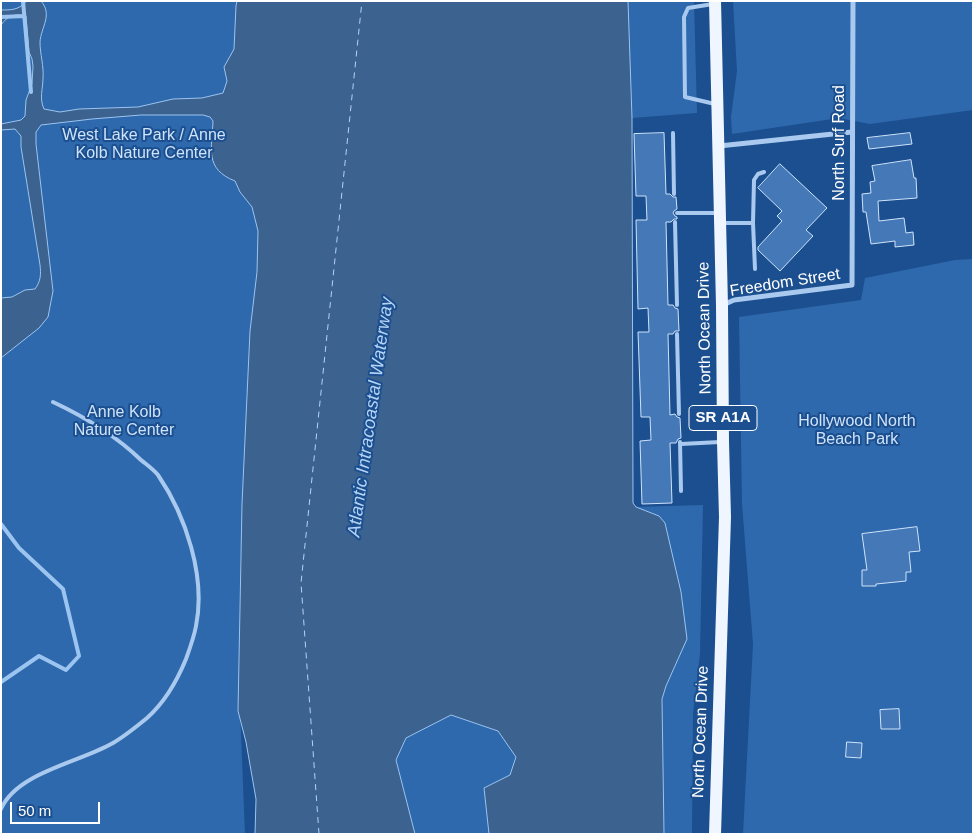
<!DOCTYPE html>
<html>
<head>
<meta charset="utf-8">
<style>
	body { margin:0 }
	#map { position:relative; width:974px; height:835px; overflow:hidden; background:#1b4f8f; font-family:Helvetica,sans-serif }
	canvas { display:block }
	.frame { position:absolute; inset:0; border:2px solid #fff; pointer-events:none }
	.scale { position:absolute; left:10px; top:802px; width:90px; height:22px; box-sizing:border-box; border:2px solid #fff; border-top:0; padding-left:6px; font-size:15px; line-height:18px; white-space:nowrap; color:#fff; -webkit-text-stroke:4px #1b4f8f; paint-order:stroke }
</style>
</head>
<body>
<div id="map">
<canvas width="974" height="835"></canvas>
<div class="frame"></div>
<div class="scale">50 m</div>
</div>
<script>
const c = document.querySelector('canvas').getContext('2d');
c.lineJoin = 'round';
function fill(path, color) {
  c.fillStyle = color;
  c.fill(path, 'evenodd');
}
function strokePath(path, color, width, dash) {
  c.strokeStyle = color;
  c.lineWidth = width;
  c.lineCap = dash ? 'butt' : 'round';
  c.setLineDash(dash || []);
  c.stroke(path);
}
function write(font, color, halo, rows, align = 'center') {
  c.font = font + ' Helvetica,sans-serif';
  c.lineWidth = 4;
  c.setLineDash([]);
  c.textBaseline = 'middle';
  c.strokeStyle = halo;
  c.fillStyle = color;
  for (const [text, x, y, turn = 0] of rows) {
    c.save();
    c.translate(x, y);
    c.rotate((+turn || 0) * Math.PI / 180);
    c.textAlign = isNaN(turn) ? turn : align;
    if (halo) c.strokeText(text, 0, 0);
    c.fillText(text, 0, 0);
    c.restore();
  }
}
fill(new Path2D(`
	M1 1H276L292 116 244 469 240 575 239 683 245 834H1Z
	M628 1H694L697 113 632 118Z
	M733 1H973V110L870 124 839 118 732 134 731 117 737 71Z
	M973 259V834H743L753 644 742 504 739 317 861 300 865 278 955 260Z
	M703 505 700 654 693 713 692 834H664L662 699 666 686 636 507Z
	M451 715 498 731 516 757 510 775 484 788 489 834H415L396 760 406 738Z`), '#2e69ad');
const water = new Path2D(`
	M25 1H41C53 15 41 27 40 42 40 54 44 66 43 78 43 89 39 98 44 109L60 112 79 109 138 107 173 99 202 98 223 93 227 81 224 67 234 49 236 6 237 1H628L632 118 633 503 636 507 659 516 665 523 681 592 687 639 666 686 662 699 664 834H489L484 788 510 775 516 757 498 731 451 715 406 738 396 760 415 834H255L256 799 246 742 238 711 242 504 250 331 257 272 258 231 252 207 240 192 235 181C204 169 212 148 213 121L210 117 203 115H141L92 119 41 125 36 132V144L53 291 48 317 39 328 1 358V298L12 297 25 290 35 289C41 281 41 274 40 265L27 184 21 147V136L15 129 1 130V124L21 120 25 116 26 100 32 84 33 66 32 59 29 52 26 16C16 13 7 16 1 25V10C11 10 18 10 25 3Z`);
fill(water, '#3c6290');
strokePath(water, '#9cc4f0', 1);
strokePath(new Path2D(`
	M23 1 31 92
	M1 17 24 16
	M1 524 19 548 63 589 79 656 66 670 39 656 1 682`), '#9cc4f0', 4);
strokePath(new Path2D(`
	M319 834 301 583 362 1`), '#b5d3f5', 1, [6, 5]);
const building = new Path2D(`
	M664 133 666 194H670L673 197H676L677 209 674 211 673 213 675 216 677 217V219H674L671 222H666L668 305H673L675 308 678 309 679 331H675L673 334H668L670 415 675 414 677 417 680 418 681 438 678 439 676 443H670L672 503 642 504 640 441 651 440 650 417H641L638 332H649L648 308 638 309 636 220H647L646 196H636L634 134Z
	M910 133 912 144 869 149 867 138Z
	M911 160 914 178H916L917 198 878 201 879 221 904 218 906 233 913 232 914 245 895 247V241L871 244 866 212H863L862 194 871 193 870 182 875 181 872 166Z
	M780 164 827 208 806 230 813 236 780 271 758 250V247L782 221 777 216 782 211 758 188Z
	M917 527 920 551 909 552 911 572H906V581L876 584V586H862V570H867L862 534Z
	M899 709 900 729H881L880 710Z
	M847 742 862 743 861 758 846 757Z`);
fill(building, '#4478b7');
strokePath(building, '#cfe3fa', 1);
strokePath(new Path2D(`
	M713 4 688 8 684 17 685 97 715 104
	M673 133 674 194
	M677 213H717
	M675 222 677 305
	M722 223H753L754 180 758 174 764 172
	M753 223 755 269
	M677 334 679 414
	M680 442 681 491
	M681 444 720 442
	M1 809C17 772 81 762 113 743 125 736 136 727 147 718 165 702 177 681 186 659 190 648 194 637 196 626 206 577 186 516 158 475 153 469 147 465 141 460 115 435 85 417 53 402`), '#a9c9ee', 4);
strokePath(new Path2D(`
	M719 146 852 132
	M723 305 734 300 852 285 853 1`), '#a9c9ee', 5);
strokePath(new Path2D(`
	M715 834 725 517 723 442 722 306 715 1`), '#f0f6ff', 12);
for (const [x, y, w] of [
	[723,418,68]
]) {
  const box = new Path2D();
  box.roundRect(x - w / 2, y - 12.5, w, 25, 4);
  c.fillStyle = '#1b4f8f';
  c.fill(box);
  strokePath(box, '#fff', 1);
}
write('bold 15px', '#fff', null, [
	["SR A1A",723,418]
]);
write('16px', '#cfe3fa', '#1b4f8f', [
	["West Lake Park / Anne",144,136],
	["Kolb Nature Center",144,154],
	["Anne Kolb",124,413],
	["Nature Center",124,431],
	["Hollywood North",857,422],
	["Beach Park",857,440]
]);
write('16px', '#fff', '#1b4f8f', [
	["North Surf Road",840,143,-90],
	["Freedom Street",785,283,-9],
	["North Ocean Drive",705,328,-91],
	["North Ocean Drive",701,732,-88]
]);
write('italic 18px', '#b5d3f5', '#1b4f8f', [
	["Atlantic Intracoastal Waterway",371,417,-82]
]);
</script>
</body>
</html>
